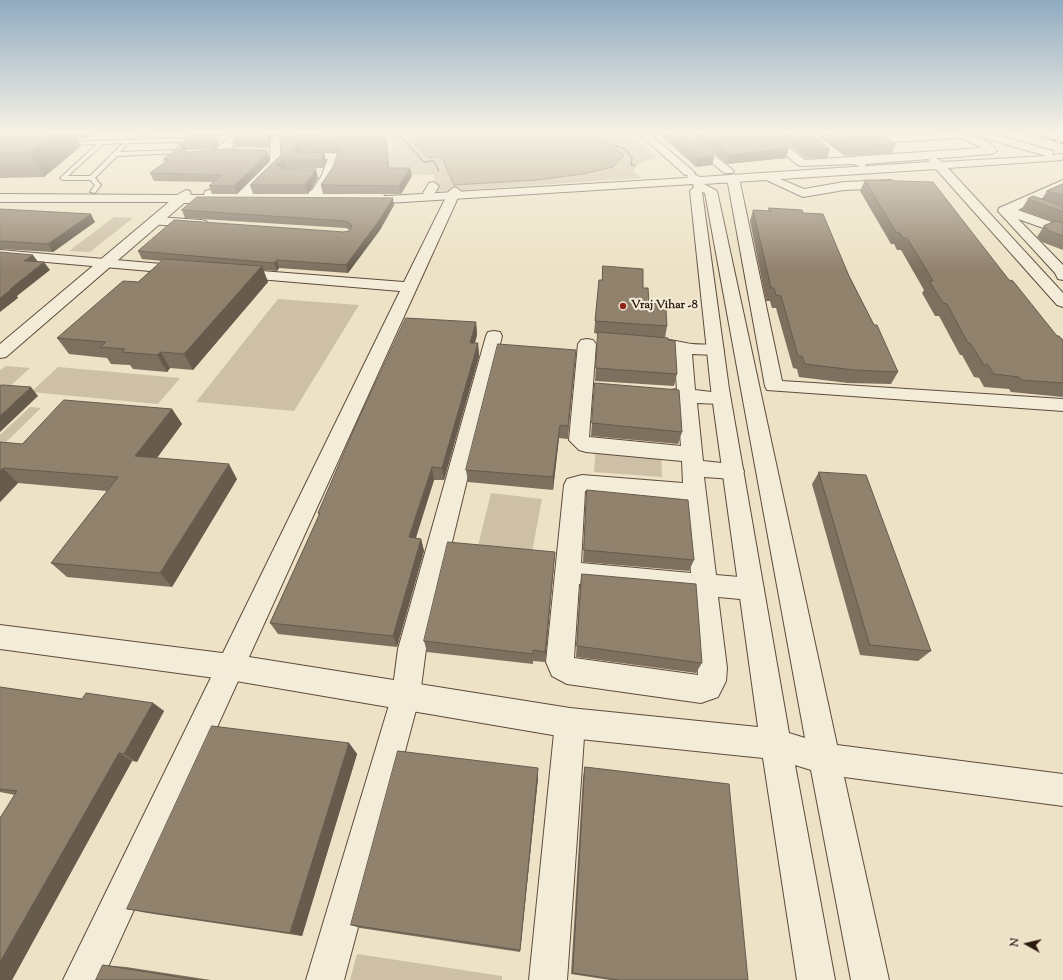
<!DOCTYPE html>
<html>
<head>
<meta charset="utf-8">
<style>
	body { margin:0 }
	#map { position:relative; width:1063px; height:980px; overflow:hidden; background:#ede2c5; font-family:"Sorts Mill Goudy",serif }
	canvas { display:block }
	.north { position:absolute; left:1007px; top:924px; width:40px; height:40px; -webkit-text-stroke:3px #f3ecd9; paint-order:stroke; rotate:278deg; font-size:11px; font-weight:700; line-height:16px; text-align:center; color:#2e190f }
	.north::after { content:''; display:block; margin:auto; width:14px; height:18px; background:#2e190f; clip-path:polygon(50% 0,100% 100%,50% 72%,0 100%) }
</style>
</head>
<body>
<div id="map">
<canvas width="1063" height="980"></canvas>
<div class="north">N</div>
</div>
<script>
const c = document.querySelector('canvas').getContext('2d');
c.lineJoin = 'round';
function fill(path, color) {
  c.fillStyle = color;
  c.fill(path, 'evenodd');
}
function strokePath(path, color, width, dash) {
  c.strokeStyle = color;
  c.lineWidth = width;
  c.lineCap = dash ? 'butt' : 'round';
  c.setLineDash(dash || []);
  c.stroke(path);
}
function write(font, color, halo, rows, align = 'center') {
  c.font = font + ' "Sorts Mill Goudy",serif';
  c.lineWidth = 4;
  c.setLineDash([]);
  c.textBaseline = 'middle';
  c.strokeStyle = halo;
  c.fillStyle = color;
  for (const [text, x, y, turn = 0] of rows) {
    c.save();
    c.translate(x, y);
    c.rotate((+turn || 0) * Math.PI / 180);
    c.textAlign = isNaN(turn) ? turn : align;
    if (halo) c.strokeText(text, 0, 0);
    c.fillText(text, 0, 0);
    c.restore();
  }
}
fill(new Path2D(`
	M381 132H629L657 158C647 160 638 161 633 171L641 178 435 192 434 175 328 173 333 156 393 151 392 136Z
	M114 217 133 218 90 252 69 251Z
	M278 299 359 305 294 411 196 402Z
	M6 366 30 368 7 389 0 388V370Z
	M58 367 180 378 158 404 31 392Z
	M30 407 41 408 0 448V435Z
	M596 445 661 450 662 477 594 472Z
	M491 493 542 499 532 552 478 546Z
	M357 954 502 976V980H350Z`), '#cdc0a6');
const water = new Path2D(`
	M404 132H574L607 144 624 155 613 167 582 174 536 180 454 185 441 156 428 158Z`);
fill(water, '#ac9e87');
strokePath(water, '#7a6957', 1);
const service = new Path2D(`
	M158 132 143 135 140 133 141 132Z
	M192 132H197L188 141 180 153 117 156 95 178 101 185 95 193 90 192 95 185 90 180H63L60 178 97 144 66 145 64 142 185 138ZM182 142 176 150 120 152 129 143ZM123 143 90 176H68L103 144Z`);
const minor = new Path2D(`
	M237 132H249L230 149 249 151 250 153 249 155 216 153 215 151 216 149Z
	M267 132H277L280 138 311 136 316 139 311 142 281 144 282 162 280 164 248 197H240L238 194 240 191 270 161 271 141Z
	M637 132H648L693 171 695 173 693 175H685Z
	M674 132H686L734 171 732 173H724Z
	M757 132H769L805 160 982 148 964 139 957 138 879 143 874 140 879 137C903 135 943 129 966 133 975 135 992 143 997 151L992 154 866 164 865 166 861 167 854 164 802 166 798 165Z
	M335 153 340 156 334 175 319 198H311L309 195 322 175 328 159 302 160 297 157 302 154Z
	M766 173 804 189 844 182 891 180 897 184 891 188 844 190 803 197 762 178 760 176 762 174Z
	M733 174 739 178 782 381 1063 399V411L767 390 765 386 727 178Z
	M1063 180V188L1018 210 1063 226V235L1018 219 1063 265V280L1058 279 1055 273 998 211 999 208Z
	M433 182 439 186 433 196H425L423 193 429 183Z
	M455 187 461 191 102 980H63L400 291 235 277 230 276 228 273 230 270 235 269 404 282 449 191Z
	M156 217 201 220 206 221 208 224 206 227 201 228 151 224 149 221 151 218Z
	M0 250 185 266 190 267 192 270 190 273 185 274 0 258Z
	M494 331 500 332 502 336 426 649 420 695 344 980H306L392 695 398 649 486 336 488 332Z
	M645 337C659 338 672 340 686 343 697 346 710 343 721 346L724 350 721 354 715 355 692 354 695 390 728 394 730 398 728 402 721 404 697 403 703 461 741 465 744 471 741 477 733 479 704 477 716 575 751 578 760 581 764 589 760 597 751 600 718 597 727 668 726 681 718 697 701 703 567 684 552 676 546 662 564 485 567 479 582 475 683 483 682 461 586 452 579 450 569 440 578 344 581 340 587 339 593 340 596 344 589 437 681 446 677 401 665 399 663 395 665 391 677 389 674 351 639 346 636 342 639 338ZM585 491 685 500 691 573 581 563ZM579 584 693 594 698 675 574 658Z
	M570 708 581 712 585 723 567 980H529L555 723 559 712Z`);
const tertiary = new Path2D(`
	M970 132H987L1053 151V155L1063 154 1062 160 948 168 1063 293V307L1057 305 936 169 704 184 717 191 837 745 1063 774V806L844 777 889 980H851L811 770 795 765 835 980H797L763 758 570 738 230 680 0 649V625L230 654 570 708 758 727 711 389 690 191 694 187 693 184 388 203H359L358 199 230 198 229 202 225 203H184L6 357 0 358V344L169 202H0V194L177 195 186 190 190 191 191 195H204L205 191 209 190 379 191 383 192 384 196H388L687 178 688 174 692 173 700 177 930 162 928 160 934 157 942 162 1046 156 971 134ZM702 192 705 193 805 738 789 733 729 389Z`);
strokePath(service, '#5e4b3c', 2);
strokePath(minor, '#5e4b3c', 2);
strokePath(tertiary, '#5e4b3c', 2);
strokePath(new Path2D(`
	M394 132 404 140 424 162 434 161 439 171
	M581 132 625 149 632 158 631 164 636 166`), '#2e190f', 1.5, [1.5, 1]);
fill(service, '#f3ecd9');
fill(minor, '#f3ecd9');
fill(tertiary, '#f3ecd9');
const rail = new Path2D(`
	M1027 132 1063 143`);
strokePath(rail, '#2e190f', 2.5);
strokePath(rail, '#f3ecd9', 1.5, [5]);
fill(new Path2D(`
	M0 132H97L90 138H77L81 146 44 177 0 178Z
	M195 132H235L229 136H197L216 138 219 145 214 149 187 150 184 151 188 152 269 157V162L237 194H212L209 186 214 182 154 181 150 173 165 162 164 159 182 150 180 145 196 135Z
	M242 132H351L276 136 270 141V148L234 147 232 141Z
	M657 132H684L714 156 712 165 696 167Z
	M689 132H768L786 158 727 164Z
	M772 132H809L830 149 827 158H805Z
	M812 132H876L896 144 892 153 845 156Z
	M280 137 387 143 389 168H410L412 176 401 194H323L321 185 333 167 338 153 335 152H302L301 153 324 152 326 161 323 168 285 169 318 178 308 194H253L250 185 281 155Z
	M865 180 1009 280 1057 336 1063 340V397L1011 392 1009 389 984 387 979 378 974 377 962 355H960L939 316H935L922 293 924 290 901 250H897L894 244H891L860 191Z
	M1063 184V250L1042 242 1037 237 1044 226 1054 222 1021 210 1028 199H1042L1047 191Z
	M394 205 380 230 348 273 279 268 277 271 263 270 268 282 193 370 170 368 167 372 133 369 130 365 111 364 107 358 69 354 57 338 138 282 163 261 142 259 138 251 344 232 349 231 350 230 346 228 185 218 182 210Z
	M769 208 803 213 849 276 898 372 891 384 848 383 799 377 797 369 793 368 776 308H772L770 301H766L750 221 753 210 768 211Z
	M0 209 95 222 53 252 0 249Z
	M599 280 643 288 649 303 658 309 667 326 665 338 668 340 677 374 674 386 595 381 598 334 594 333Z
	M476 322 477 335 475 343H478L479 356 444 480H434L416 538 421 539 424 551 397 647 278 634 270 623 319 516 318 513Z
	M576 350 568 439 559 438 553 490 468 482 466 470Z
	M595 383 682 432 678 444 591 436Z
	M172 409 182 424 157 458 237 479 172 587 67 577 51 563 107 491 18 483 0 502V442L22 444Z
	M819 472 931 651 918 661 860 655 812 484Z
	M587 490 694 560 689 571 583 562 586 502Z
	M555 552 554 564 545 662 533 661V664L427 652 424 641Z
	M582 574 702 663 696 673 576 657 580 586Z
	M0 687 82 699 153 703 164 711 137 762 132 761 12 980H0L15 795 0 792Z
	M349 743 357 754 302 936 147 913 127 909Z
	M585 767 748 980H610L571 974 583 777Z
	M538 778 520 952 360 928 351 925Z
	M103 965 126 967 211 980H96Z`), '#7d705f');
fill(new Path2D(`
	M56 132H74L81 146 44 177 29 152Z
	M87 132H97L90 138Z
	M228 132H235L229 136Z
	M272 132H275L276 136 270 141V148L268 142V135Z
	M386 135 387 143 389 176 388 168Z
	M216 138 219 145 214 149 212 142Z
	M184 143 187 150 183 152 180 145Z
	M300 144 302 152 296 156 294 150V148Z
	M789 148 786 158 727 164 730 155Z
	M267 150 269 157V162L237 194 234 186Z
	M324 152 326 161 323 168 321 160Z
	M714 156 712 165 696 167 698 158Z
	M284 160 286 168 279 174 276 165Z
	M410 168 412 176 401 194 399 186Z
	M316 169 318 178 308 194 305 185Z
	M393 198 394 205 380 230 348 273 346 265Z
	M91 214 95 222 53 252 48 244Z
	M33 255 39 263 24 261Z
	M277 260 279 268 277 271 274 263Z
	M44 262 50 270 17 296 18 298 0 312V298L10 289Z
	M262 266 268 282 193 370 184 354Z
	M476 322 477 335 471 355 470 343Z
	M478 343 479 356 444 480 442 468Z
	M161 352 170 368 167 372 157 355Z
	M31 387 38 396 0 432V416Z
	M172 409 182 424 147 471 135 456Z
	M560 425 559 438 553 490V477Z
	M229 464 237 479 172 587 160 573Z
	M432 467 434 480 412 549 409 537Z
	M3 468 18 483 0 502V471Z
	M421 539 424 551 397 647 393 636Z
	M555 552 554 564 545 662V652Z
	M153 703 164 711 137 762 124 754Z
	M349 743 357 754 302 936 290 933Z
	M119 753 132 761 12 980H0V962Z
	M538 768V778L520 952V950Z`), '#665b4d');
const building = new Path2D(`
	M0 132H56L29 152 0 153Z
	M242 132H272L268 135V142L232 141Z
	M353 132H385L386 135 388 168H410L399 186 321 185 333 167 340 147 333 143 300 144 294 148V150L300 153 324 152 321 160H284L276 165 283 169H316L305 185H250L281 155 280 137Z
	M668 132H684L714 156 698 158Z
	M701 132H768L789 148 730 155Z
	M786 132H809L830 149H808Z
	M827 132H876L896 144 849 147Z
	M192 135 216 138 212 142 184 143 180 145Z
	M178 148 188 152 224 149 267 150 266 155 234 186H209L222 175 150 173 168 160 164 159Z
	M865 180 933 182 1009 280 1013 281 1057 336H1059L1063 340V383L1021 380 1019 377 994 374 988 365H984L970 343H968L947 304 943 303 929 281H933L907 238H903L900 233 896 232Z
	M1063 184V196L1047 191Z
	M1033 196 1063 206V212L1028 199Z
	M197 197 393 198 378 222 346 265 277 260 274 263 138 251 174 220 344 232 349 231 352 227 350 223 344 221 182 210Z
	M769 208 802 210 803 213 823 214 849 276 874 325H877L898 372 854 370 805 364 802 356H798L781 296 776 295 774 288H771L753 210 770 211Z
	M0 209 91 214 48 244 0 241Z
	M1056 221 1063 223V236L1049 231 1044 226Z
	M0 252 33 255 24 261 44 262 10 289H12L0 298Z
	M164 259 262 266 184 354 161 352 157 355 122 352 125 349 100 347 106 342 57 338 123 281 138 282Z
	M603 266 643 269V288H648L649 303 658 304V309L666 310 667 326 595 321 599 280H602Z
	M406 318 476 322 470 343H478L442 468 432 467 409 537 421 539 393 636 270 623 320 513H318L355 427Z
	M598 332 668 338V340L675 341 677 374 596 368Z
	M498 344 576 350 568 426 560 425 553 477 466 470Z
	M595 383 679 390 682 432 592 423Z
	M2 385 31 387 0 416V386Z
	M64 400 172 409 135 456 229 464 160 573 51 563 118 477 3 468 0 471V442L22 444Z
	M819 472 866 475 931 651 870 645Z
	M587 490 688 500 694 560 584 550Z
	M448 542 555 552 545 652 533 650V654L424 641Z
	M582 574 696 584 702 663 577 646Z
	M0 687 82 699 86 693 153 703 124 754 119 753 0 962V818L17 791 0 789Z
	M212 726 349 743 290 933 127 909Z
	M398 751 538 768 520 950 351 925Z
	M585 767 729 784 748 980H619L573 973Z
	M103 965 197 980H96Z`);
fill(building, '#91826e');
strokePath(building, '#665b4d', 1);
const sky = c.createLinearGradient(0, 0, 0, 270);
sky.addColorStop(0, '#90abc1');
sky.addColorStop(0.49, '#f7f2e5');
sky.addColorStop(1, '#f7f2e500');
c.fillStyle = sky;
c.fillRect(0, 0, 1063, 270);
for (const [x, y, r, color] of [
	[623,306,4,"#8f2418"]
]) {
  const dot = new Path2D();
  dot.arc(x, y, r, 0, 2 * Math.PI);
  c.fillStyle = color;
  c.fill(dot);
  strokePath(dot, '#f3ecd9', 1.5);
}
write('bold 12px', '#2e190f', '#f3ecd9', [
	["Vraj Vihar -8",631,306]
], 'left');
</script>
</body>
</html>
